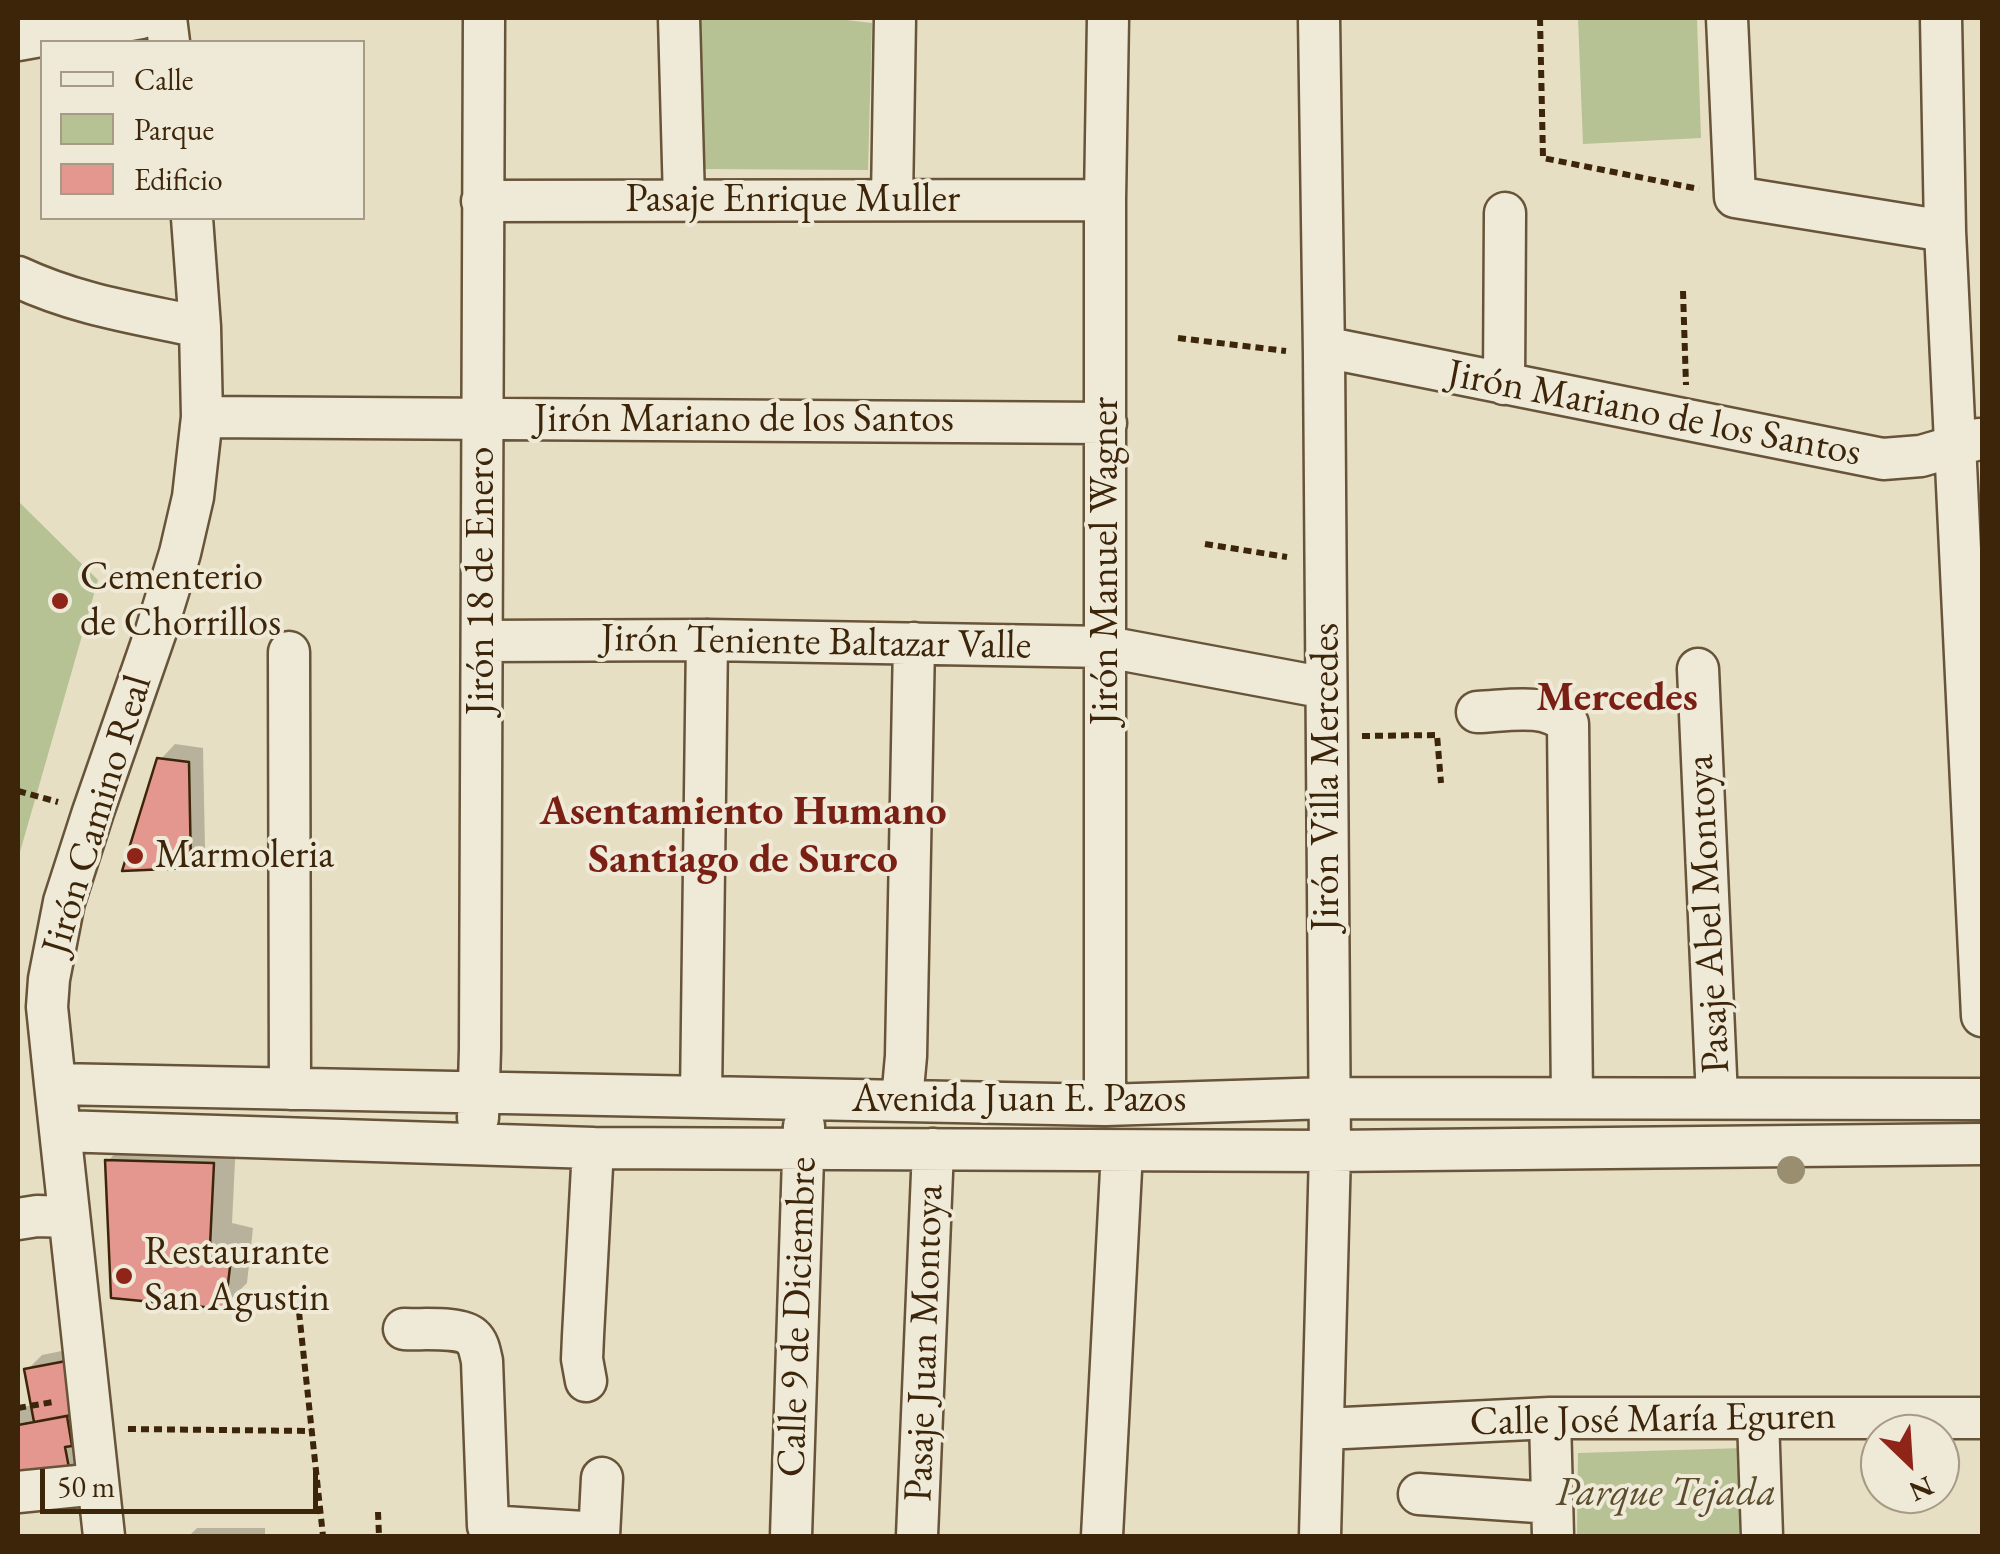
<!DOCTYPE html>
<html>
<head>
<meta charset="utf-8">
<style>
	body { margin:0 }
	#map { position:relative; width:2000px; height:1554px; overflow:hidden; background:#e7dfc3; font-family:"EB Garamond",serif }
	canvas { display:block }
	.frame { position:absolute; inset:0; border:20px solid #3d250a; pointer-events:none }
	.legend { position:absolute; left:40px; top:40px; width:325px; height:180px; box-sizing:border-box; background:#efead8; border:2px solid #a89b86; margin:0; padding:12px 18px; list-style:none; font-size:30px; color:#3d250a }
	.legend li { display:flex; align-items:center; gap:20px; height:50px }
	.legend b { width:50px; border:2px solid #a89b86 }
	.north { position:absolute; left:1860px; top:1414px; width:100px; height:100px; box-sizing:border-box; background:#efead8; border:2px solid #a89b86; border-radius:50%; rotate:155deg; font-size:28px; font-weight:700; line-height:40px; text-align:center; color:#3d250a }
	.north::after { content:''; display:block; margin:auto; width:35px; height:45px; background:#8f2418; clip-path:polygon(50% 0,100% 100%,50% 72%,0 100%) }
	.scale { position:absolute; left:40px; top:1469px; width:278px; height:45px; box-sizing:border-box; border:5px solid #3d250a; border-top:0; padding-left:12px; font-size:30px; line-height:35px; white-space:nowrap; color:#3d250a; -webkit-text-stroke:8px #efead8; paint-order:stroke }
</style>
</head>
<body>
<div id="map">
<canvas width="2000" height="1554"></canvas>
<div class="frame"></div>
<ul class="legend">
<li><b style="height:12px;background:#efead8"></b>Calle</li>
<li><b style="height:28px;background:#b6c294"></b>Parque</li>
<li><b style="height:28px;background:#e4978e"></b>Edificio</li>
</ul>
<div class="north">N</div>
<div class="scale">50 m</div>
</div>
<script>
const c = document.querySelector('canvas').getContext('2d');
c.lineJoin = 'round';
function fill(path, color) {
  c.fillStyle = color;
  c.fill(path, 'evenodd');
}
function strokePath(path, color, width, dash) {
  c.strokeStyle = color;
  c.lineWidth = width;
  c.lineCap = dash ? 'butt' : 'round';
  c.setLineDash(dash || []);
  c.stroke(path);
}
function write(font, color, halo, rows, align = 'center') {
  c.font = font + ' "EB Garamond",serif';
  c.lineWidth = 8;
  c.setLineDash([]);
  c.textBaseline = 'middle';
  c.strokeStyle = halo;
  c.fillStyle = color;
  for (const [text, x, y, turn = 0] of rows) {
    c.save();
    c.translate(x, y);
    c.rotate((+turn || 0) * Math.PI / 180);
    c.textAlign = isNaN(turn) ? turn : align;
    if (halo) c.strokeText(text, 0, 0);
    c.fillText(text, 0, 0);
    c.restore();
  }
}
fill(new Path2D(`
	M696 18H829L872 23 868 170 702 169Z
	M1578 18H1697L1701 138 1583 144Z
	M18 501 98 580 18 859Z
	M1743 1448 1739 1536H1577L1578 1453Z`), '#b6c294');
fill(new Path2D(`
	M175 744 203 748 205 850 190 866 160 760Z
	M130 1138 236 1141 232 1223 253 1228 247 1283 224 1306 108 1161Z
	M81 1347 80 1461 58 1484 18 1487V1408L33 1405 27 1370 42 1355Z
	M197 1528H265V1536H189Z`), '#0003');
const building = new Path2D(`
	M157 758 189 762 191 868 122 871Z
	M105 1160 214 1163 210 1246 232 1250 225 1309 111 1298Z
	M66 1361 77 1414 34 1422 24 1369Z
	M67 1416 72 1446 65 1447 70 1473 18 1490V1425Z`);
fill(building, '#e4978e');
strokePath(building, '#3d250a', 2.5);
const minor = new Path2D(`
	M166 18 169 42
	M679 18 684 200
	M1319 18 1324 355 1330 1151 1320 1536
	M1727 18 1735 197 1945 231
	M1941 18 1945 231 1982 1016
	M18 40 141 18
	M892 200 895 18
	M482 201 1105 200
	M18 277C78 305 135 313 200 327
	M1324 347 1883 459 1921 456 1979 439
	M1504 384 1505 213
	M202 417 1106 423
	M482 641 707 640 1107 647 1326 688
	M289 652 290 1089
	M1698 669 1717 1098
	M1477 712C1508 711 1545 702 1568 724L1572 1098
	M55 1084 1105 1105 1329 1098 1982 1099
	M701 1097 707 640
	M902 1100 906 1056 914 643
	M1105 1105V200L1108 18
	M478 1118 480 1049 484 18
	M60 1131 593 1148 1330 1151 1982 1144
	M18 1219 37 1216 69 1217
	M404 1329C421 1330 460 1326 472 1337 479 1343 480 1353 482 1361L488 1526 599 1533
	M586 1381 582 1359 583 1336 593 1148
	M1550 1418 1553 1536
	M1758 1418 1762 1536
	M1324 1429 1550 1418H1982
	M18 1492 98 1484
	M1419 1494 1552 1503
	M104 1536 55 1084 47 1007 49 979 64 902 93 812 156 631 180 553 193 497 202 417 200 327 192 218
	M599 1536 602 1478
	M791 1536 804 1126
	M917 1536 933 1149
	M1102 1536 1122 1151`);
strokePath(minor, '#685438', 45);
strokePath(new Path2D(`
	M1540 18 1543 158 1699 189
	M1683 291 1686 385
	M1178 338 1286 351
	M1205 544 1287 557
	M1362 736 1437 735 1441 783
	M18 791 58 802
	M299 1312 323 1536
	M18 1408 53 1402
	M128 1429 312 1431
	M378 1512 379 1536`), '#3d250a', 6, [8, 5]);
strokePath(minor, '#efead8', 40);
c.fillStyle = '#9a8e70';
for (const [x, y] of [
	[1791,1170]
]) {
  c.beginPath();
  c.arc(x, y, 14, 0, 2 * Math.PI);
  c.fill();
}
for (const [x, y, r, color] of [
	[60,601,10,"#8f2418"],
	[135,856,10,"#8f2418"],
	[124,1276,10,"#8f2418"]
]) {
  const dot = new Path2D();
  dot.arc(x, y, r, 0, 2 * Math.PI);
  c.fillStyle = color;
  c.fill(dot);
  strokePath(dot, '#efead8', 4);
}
write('40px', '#3d250a', '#efead8', [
	["Pasaje Enrique Muller",793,200],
	["Jirón Mariano de los Santos",1654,414,11],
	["Jirón Mariano de los Santos",744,420],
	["Jirón Manuel Wagner",1106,561,-90],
	["Jirón 18 de Enero",482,581,-90],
	["Jirón Teniente Baltazar Valle",816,643,1],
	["Jirón Villa Mercedes",1327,777,-90],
	["Jirón Camino Real",98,815,-73],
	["Pasaje Abel Montoya",1709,914,-93],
	["Avenida Juan E. Pazos",1019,1100],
	["Calle 9 de Diciembre",798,1317,-88],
	["Pasaje Juan Montoya",925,1343,-88],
	["Calle José María Eguren",1653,1420,-1]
]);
write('40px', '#3d250a', '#efead8', [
	["Cementerio",80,578],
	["de Chorrillos",80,624],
	["Marmoleria",155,856],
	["Restaurante",144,1253],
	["San Agustin",144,1299]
], 'left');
write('italic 40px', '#5b4c2c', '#efead8', [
	["Parque Tejada",1666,1494]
]);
write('bold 42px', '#7a1f14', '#efead8', [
	["Mercedes",1617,699],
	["Asentamiento Humano",743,813],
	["Santiago de Surco",743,861]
]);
</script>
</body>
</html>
